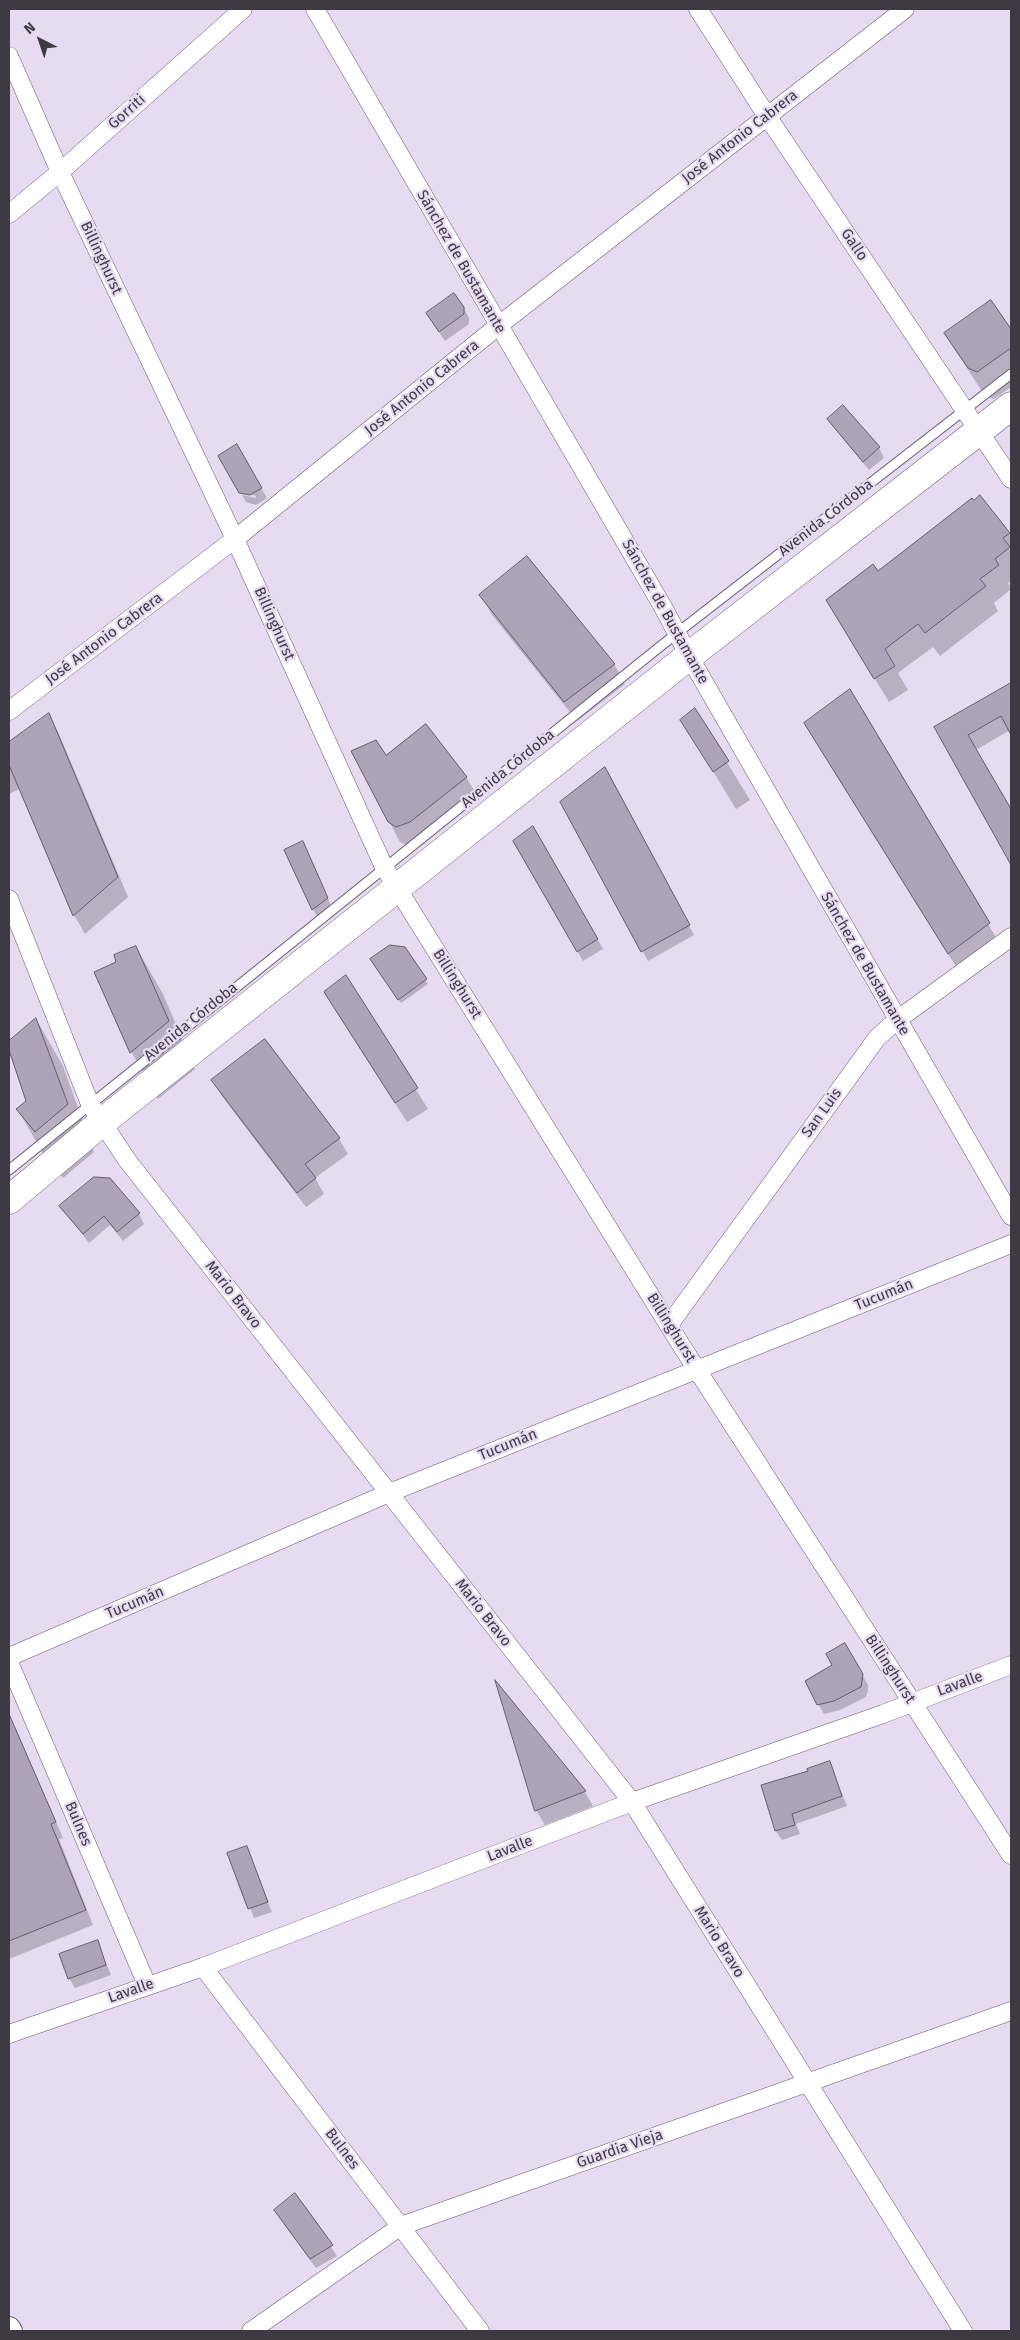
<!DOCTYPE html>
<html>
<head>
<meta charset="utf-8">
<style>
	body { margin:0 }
	#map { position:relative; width:1020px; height:2340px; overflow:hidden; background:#e6dbf1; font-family:"Fira Sans",sans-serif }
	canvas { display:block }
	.frame { position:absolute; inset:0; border:10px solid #3e3a43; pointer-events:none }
	.north { position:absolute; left:15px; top:15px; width:50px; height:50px; -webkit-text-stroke:4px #e6dbf1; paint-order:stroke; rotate:319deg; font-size:14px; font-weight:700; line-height:20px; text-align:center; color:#3e3a43 }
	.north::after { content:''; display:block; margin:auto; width:18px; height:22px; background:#3e3a43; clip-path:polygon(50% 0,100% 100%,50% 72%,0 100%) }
</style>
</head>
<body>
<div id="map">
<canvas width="1020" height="2340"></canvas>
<div class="frame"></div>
<div class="north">N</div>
</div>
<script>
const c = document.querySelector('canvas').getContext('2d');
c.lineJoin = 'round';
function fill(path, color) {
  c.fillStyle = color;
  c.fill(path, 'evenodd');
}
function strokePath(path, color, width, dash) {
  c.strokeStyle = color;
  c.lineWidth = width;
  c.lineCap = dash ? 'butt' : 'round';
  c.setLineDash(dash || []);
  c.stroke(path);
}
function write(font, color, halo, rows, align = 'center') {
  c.font = font + ' "Fira Sans",sans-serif';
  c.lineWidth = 4.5;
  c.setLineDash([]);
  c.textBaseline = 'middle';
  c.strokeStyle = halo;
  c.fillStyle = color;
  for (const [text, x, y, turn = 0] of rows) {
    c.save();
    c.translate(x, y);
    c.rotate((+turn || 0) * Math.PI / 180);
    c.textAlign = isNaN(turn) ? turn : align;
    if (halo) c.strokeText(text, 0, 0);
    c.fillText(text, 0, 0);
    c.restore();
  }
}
fill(new Path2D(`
	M991 302 1011 332V387L994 399 985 396 945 334Z
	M463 307 469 318V324L445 341 433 323Z
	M828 420 879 448 884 458 869 470Z
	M236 446 267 498 256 505 246 502 242 495 256 498V496L240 492Z
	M1009 533 1011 538V580L1008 583 1011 589 994 603 998 611 940 656 933 647 898 673 908 690 889 702 842 625 877 572Z
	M481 595 614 664 625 684 577 721 492 615Z
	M1011 685V732L1010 730 976 750 1011 811V863L935 727Z
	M849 691 1000 944 960 973 817 743Z
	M695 710 750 800 736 809 682 720Z
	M49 715 59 734 128 897 85 934 74 915 20 789 9 794V744Z
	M386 757 466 777 478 797 408 846 400 842 389 821Z
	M610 778 694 935 648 961 561 803Z
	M538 837 603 949 583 961 514 841Z
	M286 850 308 853 332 908 318 919Z
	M136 947 163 994 195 1069 158 1099 132 1053 96 972 118 962Z
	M404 948 428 984 401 1003 374 963Z
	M346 977 428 1109 407 1122 337 1012Z
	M36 1019 63 1066 94 1152 63 1178 45 1157 18 1110 28 1101 9 1043Z
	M265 1041 339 1139 348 1154 315 1178 324 1194 306 1207 221 1095 213 1080Z
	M61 1206 139 1214 144 1224 123 1241 110 1225 89 1243Z
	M844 1645 868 1685V1691L866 1697 840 1710 824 1714 806 1682 834 1666Z
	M497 1684 585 1792 593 1806 545 1825 536 1810Z
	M9 1713 63 1838 59 1839 93 1925 9 1959Z
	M829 1762 847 1806 796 1824 800 1834 782 1840 776 1831 809 1772Z
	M246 1847 272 1912 254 1918 229 1854Z
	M97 1941 111 1975 75 1988 69 1978Z
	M295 2195 337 2256 316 2268 281 2220Z`), '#0003');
const building = new Path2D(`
	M454 293 464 307V314L439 332 426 313Z
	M991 300 1011 329V348L977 372 968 368 944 333Z
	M843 405 880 447 863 462 827 419Z
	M237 444 262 488 250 495 239 493 218 456Z
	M980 495 1010 533 1003 538 1010 547 995 559 999 565 980 579 986 586 925 633 918 624 885 649 895 666 874 679 826 600 873 564 878 571 972 498 974 500Z
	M527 556 615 664 564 702 479 595Z
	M1011 683V735L1001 716 968 735 1011 809V865L934 727Z
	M850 689 990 923 948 954 804 723Z
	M695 708 729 761 713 772 680 720Z
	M49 713 118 877 73 916 9 765V742Z
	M426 724 467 777 410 822 396 827 388 822 351 751 376 740 386 755Z
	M605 767 690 925 641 952 560 802Z
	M533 826 598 939 577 952 513 841Z
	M303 841 328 898 312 910 284 850Z
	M390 945 405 947 427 979 398 1000 370 959Z
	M136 946 169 1021 130 1053 94 972 116 962 114 955Z
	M346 975 418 1088 395 1103 324 992Z
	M36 1018 68 1104 35 1132 16 1109 26 1101 9 1050V1041Z
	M265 1039 340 1138 305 1164 316 1178 297 1193 211 1080Z
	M94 1177 110 1178 140 1213 117 1232 104 1216 83 1234 59 1206Z
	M845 1643 863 1674 861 1687 834 1701 817 1705 805 1681 832 1665 826 1654Z
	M495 1680 586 1791 535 1811Z
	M9 1714 56 1822 51 1824 86 1910 9 1941Z
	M830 1761 842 1796 792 1814 795 1825 775 1831 761 1785 808 1771 807 1769Z
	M247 1846 268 1902 248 1909 227 1853Z
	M98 1940 106 1965 68 1979 59 1954Z
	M295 2193 333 2245 310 2259 274 2210Z`);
fill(building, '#ada2b7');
strokePath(building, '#645b6e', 1);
const service = new Path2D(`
	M9 1170 677 633 1011 374`);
const minor = new Path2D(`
	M315 9 663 607 689 656 1011 1216
	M698 9 767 116 1011 479
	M9 56 60 172 235 539 384 867 681 1345 1011 1855
	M9 214 60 172 243 9
	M9 711 235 539 498 326 905 9
	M9 899 90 1104 127 1160 632 1802 963 2331
	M669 1325 877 1038 897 1020 1011 937
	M9 1657 389 1493 1011 1244
	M9 1662 147 1985
	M203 1967 480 2331
	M9 2034 203 1967 632 1802 883 1714 1011 1665
	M251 2331 401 2226 1011 2011`);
const tertiary = new Path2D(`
	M9 2328 11 2331`);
const primary = new Path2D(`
	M9 1200 101 1123 689 656 1011 406`);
strokePath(service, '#665d70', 11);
strokePath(minor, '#665d70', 19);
strokePath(tertiary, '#665d70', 24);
strokePath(primary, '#665d70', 29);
strokePath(service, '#fff', 9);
strokePath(minor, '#fff', 18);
strokePath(tertiary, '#fff', 22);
strokePath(primary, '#fff', 28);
write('15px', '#3e3a43', '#e6dbf1', [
	["Gorriti",127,112,-42],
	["José Antonio Cabrera",740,137,-38],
	["Gallo",854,245,56],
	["Billinghurst",101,258,65],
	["Sánchez de Bustamante",461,262,60],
	["José Antonio Cabrera",422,388,-39],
	["Avenida Córdoba",826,518,-38],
	["Sánchez de Bustamante",665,612,61],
	["Billinghurst",274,624,66],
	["José Antonio Cabrera",104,639,-37],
	["Avenida Córdoba",508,769,-39],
	["Sánchez de Bustamante",865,964,60],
	["Billinghurst",457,984,58],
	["Avenida Córdoba",191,1022,-39],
	["San Luis",822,1113,-54],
	["Mario Bravo",233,1295,52],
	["Tucumán",884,1295,-22],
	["Billinghurst",671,1328,58],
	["Tucumán",508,1445,-22],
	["Tucumán",135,1603,-23],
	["Mario Bravo",483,1613,52],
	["Billinghurst",890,1669,57],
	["Lavalle",960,1684,-20],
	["Bulnes",78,1824,67],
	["Lavalle",510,1849,-21],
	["Mario Bravo",719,1942,58],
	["Lavalle",131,1991,-19],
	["Bulnes",342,2149,53],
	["Guardia Vieja",620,2149,-19]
]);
</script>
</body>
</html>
